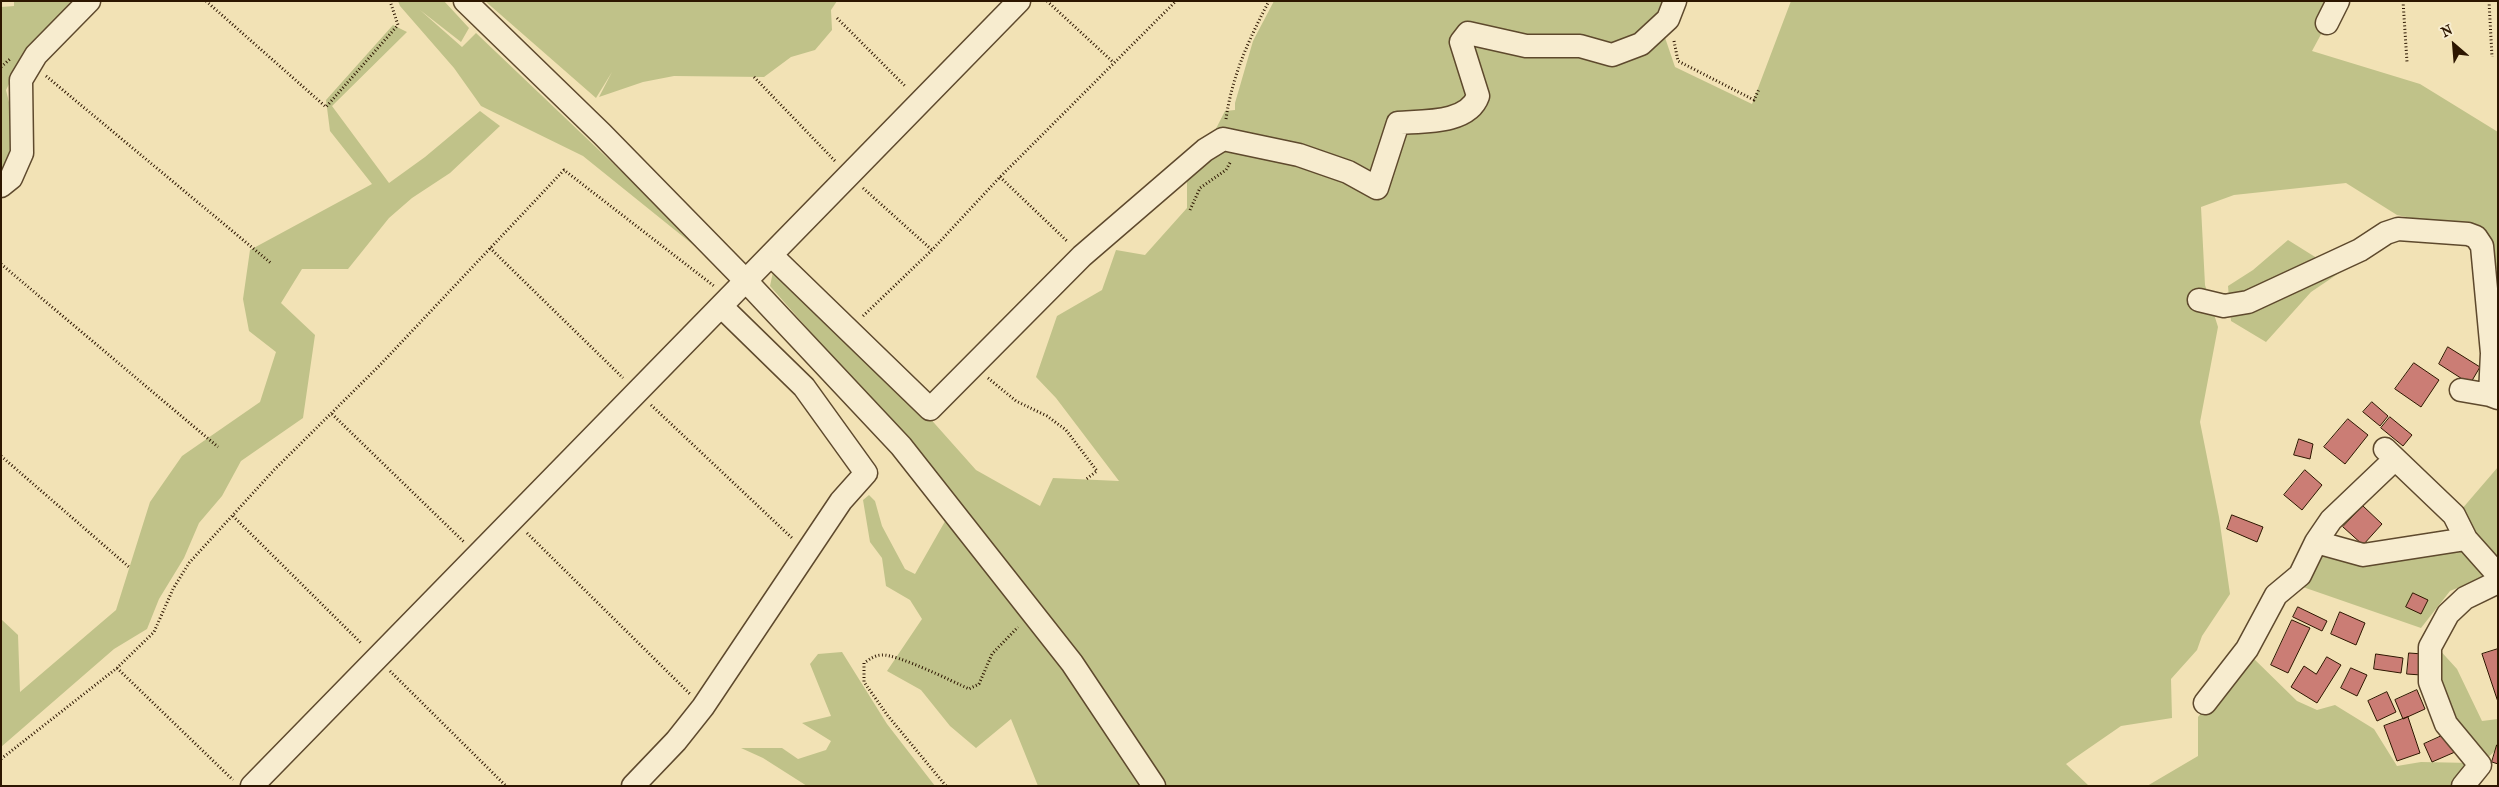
<!DOCTYPE html>
<html>
<head>
<meta charset="utf-8">
<style>
	body { margin:0 }
	#map { position:relative; width:2499px; height:787px; overflow:hidden; background:#f2e2b5; font-family:"IM FELL French Canon",serif }
	canvas { display:block }
	.frame { position:absolute; inset:0; border:2px solid #2d1600; pointer-events:none }
	.north { position:absolute; left:2429px; top:20px; width:50px; height:50px; -webkit-text-stroke:4px #f7eccf; paint-order:stroke; rotate:333deg; font-size:14px; font-weight:700; line-height:20px; text-align:center; color:#2d1600 }
	.north::after { content:''; display:block; margin:auto; width:18px; height:22px; background:#2d1600; clip-path:polygon(50% 0,100% 100%,50% 72%,0 100%) }
</style>
</head>
<body>
<div id="map">
<canvas width="2499" height="787"></canvas>
<div class="frame"></div>
<div class="north">N</div>
</div>
<script>
const c = document.querySelector('canvas').getContext('2d');
c.lineJoin = 'round';
function fill(path, color) {
  c.fillStyle = color;
  c.fill(path, 'evenodd');
}
function strokePath(path, color, width, dash) {
  c.strokeStyle = color;
  c.lineWidth = width;
  c.lineCap = dash ? 'butt' : 'round';
  c.setLineDash(dash || []);
  c.stroke(path);
}
fill(new Path2D(`
	M14 1H78L17 68 6 90 20 147 1 185V7L14 6Z
	M398 1H444L469 28 461 42 420 10 462 47 476 33 727 272 583 156 481 106 454 68 400 6Z
	M485 1 531 2 837 1 831 10 832 30 815 50 791 57 764 77 674 76 643 82 599 97 612 72 596 98Z
	M1274 1H1662L1657 14 1675 67 1752 104 1791 1H2339L2312 51 2420 84 2498 132V270L2491 266 2480 233 2397 215 2346 183 2234 195 2201 207 2205 285 2218 327 2200 422 2219 517 2230 594 2202 636 2197 650 2171 679 2172 718 2121 726 2066 764 2089 786H1038L1011 719 976 748 950 726 921 690 887 671 922 619 910 600 886 586 882 558 870 542 863 500 869 495 875 501 882 526 905 569 915 574 956 502 860 388 770 286 773 272 927 415 976 470 1040 506 1053 478 1119 481 1056 398 1036 377 1057 316 1102 290 1116 250 1145 255 1187 208V179L1200 160 1225 111 1235 110V103L1253 41Z
	M393 25 407 32 332 106 389 183 425 157 480 111 500 126 450 173 412 198 389 218 348 269H302L281 303 315 335 303 418 241 461 222 496 199 523 184 558 159 599 147 629 114 649 1 747V619L18 635 20 692 116 610 150 502 182 456 260 402 276 352 249 331 243 299 250 250 372 184 330 131 326 100Z
	M2394 236 2311 292 2266 342 2231 321 2228 286 2253 270 2288 240 2320 260Z
	M2498 467V567L2455 517Z
	M2321 544 2463 546 2489 575 2450 591 2421 628 2300 586Z
	M2436 646 2457 669 2482 721 2498 719V748L2480 765 2444 712Z
	M842 652 887 724 935 786H807L763 758 741 748H782L798 759 826 750 831 741 802 723 831 716 810 664 818 654Z
	M2250 655 2297 701 2317 710 2335 705 2374 729 2397 766 2421 762 2472 763 2458 786H2147L2198 756V717Z`), '#c0c289');
const building = new Path2D(`
	M2448 347 2480 367 2470 384 2439 364Z
	M2414 363 2439 380 2421 407 2395 389Z
	M2372 402 2388 416 2380 426 2363 412Z
	M2390 417 2412 435 2403 446 2381 428Z
	M2348 419 2368 435 2345 464 2324 447Z
	M2299 439 2313 444 2310 459 2294 455Z
	M2305 470 2322 485 2302 510 2284 495Z
	M2363 506 2382 524 2363 545 2343 527Z
	M2232 515 2263 527 2257 542 2227 529Z
	M2413 593 2428 600 2421 614 2406 607Z
	M2298 607 2327 621 2322 631 2293 617Z
	M2340 612 2365 623 2356 645 2331 634Z
	M2292 620 2310 628 2288 673 2271 665Z
	M2498 649V702L2482 654Z
	M2409 653 2423 654 2421 675 2407 674Z
	M2376 654 2403 658 2401 673 2374 669Z
	M2327 657 2341 665 2317 703 2291 687 2304 666 2316 674Z
	M2351 668 2367 675 2357 696 2341 688Z
	M2417 690 2425 709 2403 719 2395 700Z
	M2387 692 2396 712 2377 721 2368 701Z
	M2408 717 2420 753 2397 761 2384 726Z
	M2446 734 2455 752 2432 762 2424 744Z
	M2497 745H2498V764L2492 762Z`);
fill(building, '#cb7d75');
strokePath(building, '#2d1600', 1);
const minor = new Path2D(`
	M465 1 602 134 746 281 901 446 1072 663 1154 786
	M2327 23 2338 1
	M1 186 11 178 22 153 21 80 36 55 89 1
	M771 255 930 409 1082 256 1205 150 1223 139 1299 155 1348 172 1377 188 1398 123C1423 121 1468 124 1478 96L1461 42 1468 33 1526 46H1580L1612 55 1641 44 1668 19 1675 1
	M2199 300 2224 306 2248 302 2360 250 2386 233 2398 229 2468 234 2476 237 2482 246 2492 353 2490 395 2498 398
	M2461 390 2490 395
	M2385 449 2454 515 2466 539
	M2316 542 2331 520 2395 459
	M2205 703 2247 649 2276 595 2300 575 2316 542 2363 555 2466 539 2498 575
	M252 786 1019 1
	M633 786 676 741 703 707 841 501 866 473 804 387 722 307
	M2463 786 2480 765 2446 724 2430 682V647L2448 614 2465 598 2498 582`);
strokePath(minor, '#5e492d', 25);
strokePath(new Path2D(`
	M206 1 326 107 398 25 390 1
	M1047 1 1113 62
	M2403 1 2407 62
	M2489 1 2492 57
	M837 18 906 87
	M1674 41 1678 61 1754 100 1759 89
	M1 67 10 59
	M46 76 272 264
	M754 77 835 161
	M1226 119C1232 76 1249 39 1269 1
	M1000 177 1068 242
	M863 188 932 250
	M1190 210 1200 188 1226 170 1231 161
	M490 248 623 378
	M1 264 218 447
	M863 316 932 250 1000 177 1176 1
	M988 378 1016 401 1047 416 1066 430 1097 471 1085 480
	M651 405 792 538
	M332 414 464 542
	M1 456 129 567
	M233 516 362 644
	M527 533 690 694
	M117 668 233 780
	M390 671 506 786
	M1 759 117 668 154 632 173 589 189 563 274 470 380 365 564 170 714 286
	M946 786 888 716 864 682V663C870 659 875 655 882 655 897 654 952 681 969 689L979 684 992 654 1018 627`), '#2d1600', 3, [1, 2.5]);
strokePath(minor, '#f7eccf', 22);
</script>
</body>
</html>
